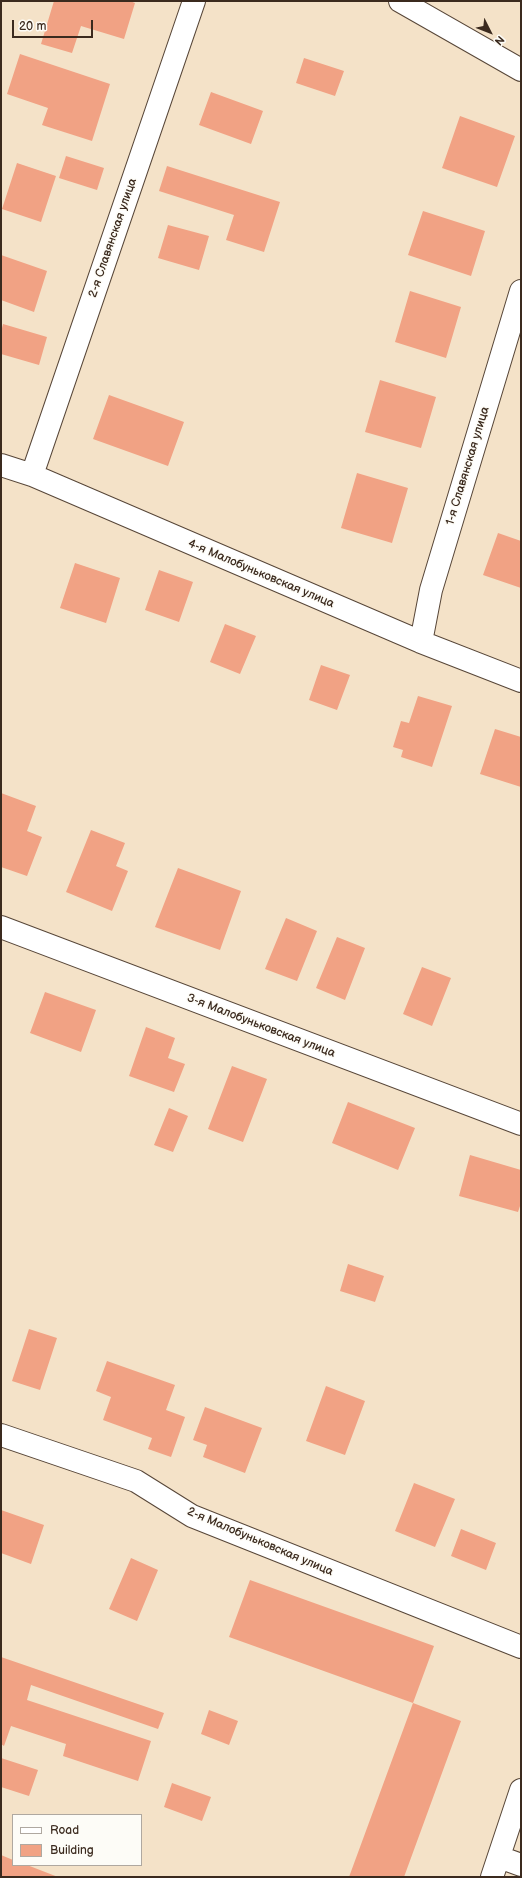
<!DOCTYPE html>
<html>
<head>
<meta charset="utf-8">
<style>
	body { margin:0 }
	#map { position:relative; width:522px; height:1878px; overflow:hidden; background:#f4e2c8; font-family:"Balsamiq Sans",sans-serif }
	canvas { display:block }
	.frame { position:absolute; inset:0; border:2px solid #3b2a1e; pointer-events:none }
	.legend { position:absolute; left:12px; top:1814px; width:130px; height:52px; box-sizing:border-box; background:#fdfcf7; border:1px solid #afa8a0; margin:0; padding:5px 7px; list-style:none; font-size:12px; color:#3b2a1e }
	.legend li { display:flex; align-items:center; gap:8px; height:20px }
	.legend b { width:20px; border:1px solid #afa8a0 }
	.north { position:absolute; left:470px; top:12px; width:40px; height:40px; -webkit-text-stroke:3px #fdfcf7; paint-order:stroke; rotate:132deg; font-size:11px; font-weight:700; line-height:16px; text-align:center; color:#3b2a1e }
	.north::after { content:''; display:block; margin:auto; width:14px; height:18px; background:#3b2a1e; clip-path:polygon(50% 0,100% 100%,50% 72%,0 100%) }
	.scale { position:absolute; left:12px; top:20px; width:81px; height:18px; box-sizing:border-box; border:2px solid #3b2a1e; border-top:0; padding-left:5px; font-size:12px; line-height:14px; white-space:nowrap; color:#3b2a1e; -webkit-text-stroke:3px #fdfcf7; paint-order:stroke }
</style>
</head>
<body>
<div id="map">
<canvas width="522" height="1878"></canvas>
<div class="frame"></div>
<ul class="legend">
<li><b style="height:5px;background:#fff"></b>Road</li>
<li><b style="height:11px;background:#f1a284"></b>Building</li>
</ul>
<div class="north">N</div>
<div class="scale">20 m</div>
</div>
<script>
const c = document.querySelector('canvas').getContext('2d');
c.lineJoin = 'round';
function fill(path, color) {
  c.fillStyle = color;
  c.fill(path, 'evenodd');
}
function strokePath(path, color, width, dash) {
  c.strokeStyle = color;
  c.lineWidth = width;
  c.lineCap = dash ? 'butt' : 'round';
  c.setLineDash(dash || []);
  c.stroke(path);
}
function write(font, color, halo, rows, align = 'center') {
  c.font = font + ' "Balsamiq Sans",sans-serif';
  c.lineWidth = 3;
  c.setLineDash([]);
  c.textBaseline = 'middle';
  c.strokeStyle = halo;
  c.fillStyle = color;
  for (const [text, x, y, turn = 0] of rows) {
    c.save();
    c.translate(x, y);
    c.rotate((+turn || 0) * Math.PI / 180);
    c.textAlign = isNaN(turn) ? turn : align;
    if (halo) c.strokeText(text, 0, 0);
    c.fillText(text, 0, 0);
    c.restore();
  }
}
fill(new Path2D(`
	M54 1H130L135 3 124 39 81 26 72 53 41 44Z
	M20 54 110 84 92 141 42 125 48 108 7 94Z
	M304 58 344 71 335 96 296 83Z
	M211 92 263 111 251 144 199 125Z
	M460 116 515 136 497 187 442 168Z
	M66 156 104 168 97 190 59 178Z
	M17 163 56 176 41 222 2 209Z
	M167 166 280 202 264 252 226 240 234 215 159 191Z
	M423 211 485 231 471 276 408 255Z
	M168 225 209 236 199 270 158 258Z
	M1 255 47 271 34 312 1 300Z
	M410 291 461 307 446 358 395 342Z
	M3 324 47 337 39 365 1 354V332Z
	M380 380 436 397 421 448 365 432Z
	M109 395 184 422 168 466 93 439Z
	M357 473 408 488 392 543 341 528Z
	M498 533 521 541V588L483 575Z
	M75 563 120 578 106 623 60 608Z
	M159 570 193 582 179 622 145 610Z
	M225 624 256 636 240 674 210 662Z
	M321 665 350 675 337 710 309 700Z
	M418 696 452 706 432 767 401 757 403 750 393 747 401 721 409 723Z
	M495 729 521 737V787L480 774Z
	M1 793 36 806 27 831 42 837 27 876 1 867Z
	M91 830 125 843 116 866 128 871 112 911 66 892Z
	M178 868 241 891 220 950 155 927Z
	M286 918 317 931 297 981 265 969Z
	M337 937 365 948 345 1000 316 988Z
	M422 967 451 978 432 1026 403 1014Z
	M45 992 96 1010 81 1052 30 1033Z
	M146 1027 175 1038 168 1058 185 1064 174 1092 129 1076Z
	M232 1066 267 1079 243 1142 208 1129Z
	M348 1102 415 1128 398 1170 332 1143Z
	M169 1108 188 1116 173 1152 154 1145Z
	M470 1155 521 1170V1203L518 1212 459 1196Z
	M348 1264 384 1276 375 1302 340 1291Z
	M29 1329 57 1338 40 1390 12 1381Z
	M107 1361 175 1385 166 1410 185 1417 171 1457 148 1449 152 1438 103 1420 111 1397 96 1391Z
	M326 1386 365 1401 345 1455 306 1441Z
	M205 1407 262 1428 245 1473 203 1457 207 1445 193 1440Z
	M414 1483 455 1499 435 1547 395 1531Z
	M1 1510 44 1525 31 1564 1 1553Z
	M461 1529 496 1543 486 1570 451 1556Z
	M131 1558 158 1570 137 1621 109 1609Z
	M250 1580 434 1646 413 1703 229 1637Z
	M1 1657 164 1713 158 1729 31 1685 27 1700 151 1741 138 1781 63 1756 66 1744 11 1726 4 1746 1 1744Z
	M413 1703 461 1721 404 1877H349Z
	M209 1710 238 1721 229 1745 201 1734Z
	M1 1758 38 1770 29 1796 1 1787Z
	M172 1783 211 1797 202 1821 164 1807Z
	M1 1855 13 1860V1865H27L58 1877H1Z`), '#f1a284');
const minor = new Path2D(`
	M400 1 521 70
	M1 465 32 475 421 642 521 681
	M32 475 194 1
	M421 642 431 590 521 291
	M1 927 521 1124
	M1 1435 136 1481 192 1516 521 1647
	M499 1857 521 1865
	M492 1877 521 1790`);
strokePath(minor, '#574638', 24);
strokePath(minor, '#fff', 22);
write('12px', '#3b2a1e', '#fdfcf7', [
	["2-я Славянская улица",113,238,-71],
	["1-я Славянская улица",468,466,-73],
	["4-я Малобуньковская улица",261,574,23],
	["3-я Малобуньковская улица",261,1026,21],
	["2-я Малобуньковская улица",260,1542,23]
]);
</script>
</body>
</html>
